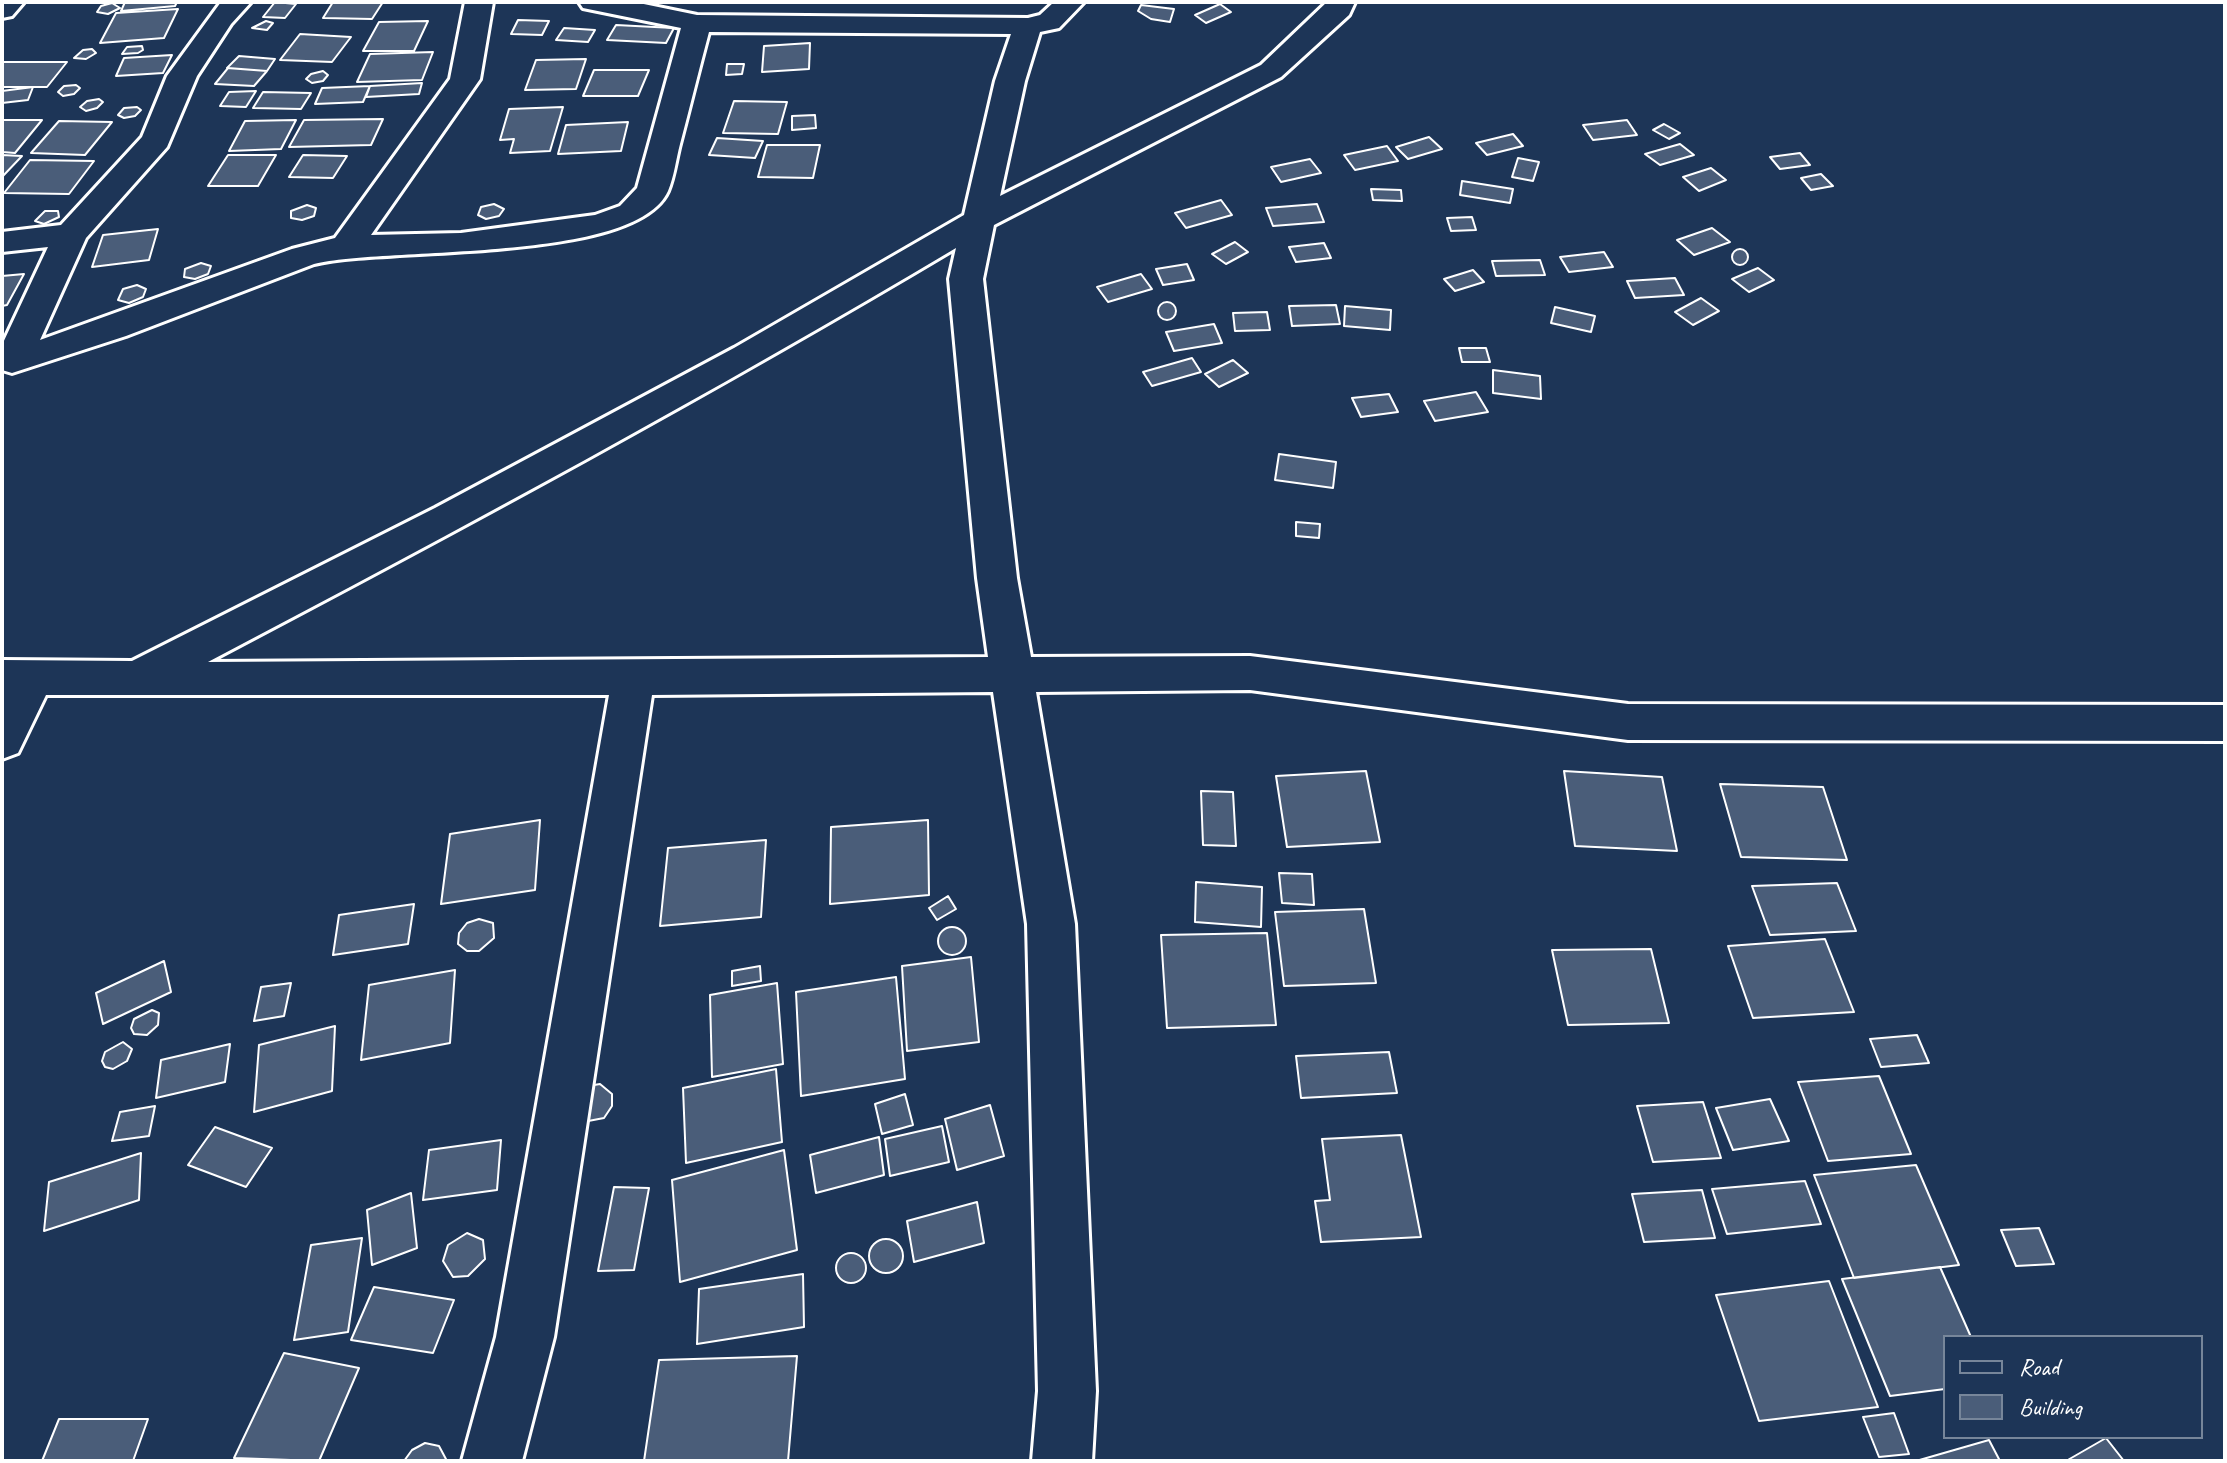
<!DOCTYPE html>
<html>
<head>
<meta charset="utf-8">
<style>
	body { margin:0 }
	#map { position:relative; width:2227px; height:1463px; overflow:hidden; background:#1d3557; font-family:Caveat,sans-serif }
	canvas { display:block }
	.frame { position:absolute; inset:0; border:4px solid #fff; pointer-events:none }
	.legend { position:absolute; left:1943px; top:1335px; width:260px; height:104px; box-sizing:border-box; background:#1d3557; border:2px solid #77869a; margin:0; padding:10px 14px; list-style:none; font-size:24px; color:#fff }
	.legend li { display:flex; align-items:center; gap:16px; height:40px }
	.legend b { width:40px; border:2px solid #77869a }
</style>
</head>
<body>
<div id="map">
<canvas width="2227" height="1463"></canvas>
<div class="frame"></div>
<ul class="legend">
<li><b style="height:10px;background:#1d3557"></b>Road</li>
<li><b style="height:22px;background:#4a5d79"></b>Building</li>
</ul>
</div>
<script>
const c = document.querySelector('canvas').getContext('2d');
c.lineJoin = 'round';
function fill(path, color) {
  c.fillStyle = color;
  c.fill(path, 'evenodd');
}
function strokePath(path, color, width, dash) {
  c.strokeStyle = color;
  c.lineWidth = width;
  c.lineCap = dash ? 'butt' : 'round';
  c.setLineDash(dash || []);
  c.stroke(path);
}
const building = new Path2D(`
	M125 2H177L175 6 121 11Z
	M275 2 296 4 285 18 263 17Z
	M333 2H383L372 19 323 18Z
	M112 3 120 8 108 14 97 12 101 6Z
	M1220 4 1231 12 1206 23 1195 15Z
	M1141 5 1174 9 1170 22 1151 19 1138 11Z
	M178 9 164 38 100 43 116 13Z
	M518 20 549 21 542 35 511 34Z
	M266 21 273 23 267 30 252 28Z
	M428 21 414 51H363L379 22Z
	M616 25 674 28 666 43 607 40Z
	M564 28 595 30 588 42 556 40Z
	M300 34 351 37 332 62 280 60Z
	M810 43 809 69 762 72 764 46Z
	M142 46 143 50 138 53 122 54 127 47Z
	M83 50 92 49 96 53 86 59 74 58Z
	M433 52 422 80 357 82 370 54Z
	M172 55 163 73 116 76 124 58Z
	M239 56 275 59 267 71 227 68Z
	M586 59 576 89 525 90 536 60Z
	M2 62H67L47 87H2Z
	M727 64H744L742 74 726 75Z
	M228 68 267 71 254 86 215 84Z
	M594 70H649L638 96H583Z
	M323 71 328 75 323 81 312 83 306 79 311 74Z
	M422 83 419 94 366 97 370 86Z
	M76 85 80 88 74 94 63 96 58 92 64 86Z
	M370 86 363 102 315 104 322 88Z
	M33 87 28 100 2 103V91Z
	M256 91 246 107 220 106 229 92Z
	M263 92 311 93 301 109 253 108Z
	M99 99 103 102 97 108 86 111 80 107 87 101Z
	M734 101 787 102 778 134 723 133Z
	M137 107 141 110 135 116 124 118 118 115 124 108Z
	M563 107 550 151 510 153 514 139 500 140 509 109Z
	M815 115 816 128 792 130V116Z
	M383 119 371 145 289 147 304 120Z
	M2 120H42L15 153 2 152Z
	M296 120 281 149 229 151 245 121Z
	M1627 120 1637 135 1593 140 1583 125Z
	M59 121 112 122 85 155 31 153Z
	M628 122 621 151 558 154 566 125Z
	M1664 124 1680 133 1669 139 1653 130Z
	M1513 134 1523 146 1487 155 1476 143Z
	M1429 137 1442 149 1408 159 1396 147Z
	M717 138 763 141 755 158 709 155Z
	M1680 144 1694 155 1660 165 1645 154Z
	M767 145H820L813 178 758 177Z
	M1387 146 1398 161 1355 170 1344 155Z
	M1800 153 1810 165 1780 169 1770 157Z
	M2 155 22 156 2 177Z
	M228 155H276L258 186H208Z
	M303 155 347 156 333 178 289 177Z
	M1518 158 1539 162 1533 181 1512 177Z
	M1310 159 1321 173 1281 182 1271 167Z
	M30 160 94 161 69 194 4 193Z
	M1711 168 1726 180 1699 191 1683 177Z
	M1821 174 1833 186 1811 190 1801 178Z
	M1462 181 1513 189 1510 203 1460 195Z
	M1371 189 1401 190 1402 201 1373 200Z
	M1221 200 1232 215 1186 228 1175 213Z
	M494 204 504 209 499 216 486 219 478 215 481 207Z
	M1317 204 1324 222 1273 226 1266 208Z
	M307 205 316 208 314 216 302 220 291 218V211Z
	M45 211H58L59 217 44 224 35 221Z
	M1472 217 1476 230 1451 231 1447 218Z
	M1712 228 1730 242 1694 255 1677 240Z
	M158 229 149 260 92 267 103 235Z
	M1235 242 1248 252 1226 264 1212 254Z
	M1324 243 1331 258 1296 262 1289 247Z
	M1732 257a8 8 0 1 1 16 0a8 8 0 1 1-16 0Z
	M1604 252 1613 267 1569 272 1560 257Z
	M1540 260 1545 275 1496 276 1492 261Z
	M201 263 211 266 208 274 195 279 184 277 185 269Z
	M1187 264 1194 280 1163 285 1156 269Z
	M1758 268 1774 280 1749 292 1732 279Z
	M1473 270 1484 282 1455 291 1444 279Z
	M24 274 7 305 2 306V276Z
	M1141 274 1152 289 1108 302 1097 287Z
	M1675 278 1684 295 1635 298 1627 281Z
	M137 285 146 289 143 297 129 303 118 300 123 289Z
	M1701 298 1719 311 1693 325 1675 312Z
	M1158 311a9 9 0 1 1 18 0a9 9 0 1 1-18 0Z
	M1336 305 1340 324 1292 326 1289 306Z
	M1345 306 1391 310 1390 330 1344 326Z
	M1555 307 1595 316 1591 332 1551 323Z
	M1267 312 1270 330 1235 331 1233 313Z
	M1214 324 1222 343 1174 351 1166 332Z
	M1459 348H1486L1490 362H1462Z
	M1192 358 1201 372 1152 386 1143 372Z
	M1233 360 1248 373 1219 387 1205 374Z
	M1493 370 1540 376 1541 399 1493 393Z
	M1476 392 1488 412 1435 421 1424 401Z
	M1389 394 1398 412 1361 417 1352 398Z
	M1279 454 1336 462 1333 488 1275 480Z
	M1296 522 1320 524 1319 538 1296 536Z
	M1366 771 1380 842 1287 847 1276 776Z
	M1564 771 1662 777 1677 851 1575 846Z
	M1720 784 1823 787 1847 860 1741 857Z
	M1201 791 1233 792 1236 846 1203 845Z
	M540 820 535 890 441 904 450 834Z
	M928 820 929 895 830 904 831 827Z
	M766 840 761 917 660 926 668 848Z
	M1279 873 1312 874 1314 905 1282 903Z
	M1196 882 1262 887 1261 927 1195 922Z
	M1837 883 1856 931 1770 935 1752 886Z
	M948 896 956 909 937 920 929 908Z
	M414 904 408 944 333 955 339 915Z
	M1364 909 1376 983 1284 986 1275 912Z
	M479 919 493 923 494 938 479 951H467L458 944 459 933 467 923Z
	M938 941a14 14 0 1 1 28 0a14 14 0 1 1-28 0Z
	M1267 933 1276 1025 1167 1028 1161 935Z
	M1825 939 1854 1012 1753 1018 1728 946Z
	M1651 949 1669 1023 1568 1025 1552 950Z
	M971 957 979 1042 907 1051 902 966Z
	M164 961 171 992 103 1024 96 993Z
	M760 966 761 981 732 986V971Z
	M455 970 450 1043 361 1060 369 985Z
	M896 977 905 1079 801 1096 796 992Z
	M291 983 284 1016 254 1021 261 987Z
	M777 983 783 1064 712 1077 710 995Z
	M152 1010 159 1013 158 1025 147 1035 134 1034 131 1028 134 1019Z
	M335 1026 332 1091 254 1112 259 1045Z
	M1917 1035 1929 1063 1881 1067 1870 1039Z
	M123 1042 132 1049 127 1061 113 1069 105 1067 102 1061 105 1052Z
	M230 1044 225 1082 156 1098 161 1060Z
	M1389 1052 1397 1093 1301 1098 1296 1056Z
	M776 1069 782 1142 686 1163 683 1088Z
	M1879 1076 1911 1154 1828 1161 1798 1082Z
	M600 1084 612 1094V1106L604 1118 583 1122 588 1086Z
	M905 1094 913 1125 882 1134 875 1104Z
	M1770 1099 1789 1141 1733 1150 1716 1108Z
	M1703 1102 1721 1158 1653 1162 1637 1106Z
	M990 1105 1004 1156 957 1170 945 1119Z
	M155 1106 149 1136 112 1141 120 1112Z
	M942 1126 949 1162 890 1176 885 1139Z
	M215 1127 272 1148 246 1187 188 1165Z
	M1401 1135 1421 1237 1321 1242 1315 1201 1330 1200 1322 1139Z
	M879 1137 884 1175 816 1193 810 1155Z
	M501 1140 497 1190 423 1200 429 1150Z
	M784 1150 797 1250 680 1282 672 1180Z
	M141 1153 139 1200 44 1231 49 1182Z
	M1916 1165 1959 1265 1854 1278 1814 1175Z
	M1805 1181 1821 1224 1727 1234 1712 1189Z
	M614 1187 649 1188 634 1270 598 1271Z
	M1702 1190 1715 1238 1644 1242 1632 1194Z
	M411 1193 417 1248 372 1265 367 1210Z
	M977 1202 984 1243 914 1262 907 1221Z
	M2039 1228 2054 1264 2016 1266 2001 1230Z
	M467 1233 483 1240 485 1259 468 1276 453 1277 443 1261 448 1245Z
	M362 1238 348 1332 294 1340 311 1245Z
	M869 1256a17 17 0 1 1 34 0a17 17 0 1 1-34 0Z
	M836 1268a15 15 0 1 1 30 0a15 15 0 1 1-30 0Z
	M1940 1267 1971 1337H1945V1389L1890 1396 1842 1279Z
	M803 1274 804 1327 697 1344 699 1289Z
	M1829 1281 1878 1407 1759 1421 1716 1295Z
	M374 1287 454 1300 433 1353 351 1340Z
	M284 1353 359 1368 319 1461 234 1458Z
	M797 1356 788 1461H644L659 1360Z
	M1894 1413 1909 1454 1879 1457 1863 1417Z
	M59 1419H148L133 1461H42Z
	M2106 1438 2124 1461H2066Z
	M1989 1440 2000 1461H1916Z
	M425 1443 439 1446 447 1461H404L412 1450Z`);
fill(building, '#4a5d79');
strokePath(building, '#fff', 2);
const minor = new Path2D(`
	M2 2H24L12 16 2 18Z
	M221 2H251L231 24 197 76 167 147 86 238 40 340 292 249 335 238 450 79 465 2H493L480 79 371 235 461 233 595 215 620 206 637 188 681 28 583 8 579 2H634L697 15 1028 18 1040 15 1054 2H1084L1059 28 1040 32 1025 81 1000 196 1261 65 1327 2H1355L1349 15 1281 77 994 225 983 279 1017 578 1031 657 1250 656 1628 704 2225 705V741L1628 740 1250 690 1036 692 1075 924 1096 1391 1092 1461H1032L1038 1391 1027 924 993 692 652 695 554 1337 522 1461H462L496 1337 609 695H46L18 753 2 759V660L132 661 435 508 734 348 964 215 995 81 1011 34 709 32C699 69 690 106 680 144 676 159 674 177 668 191 635 264 387 246 314 264L126 336 12 373 2 370V345L48 247 2 252V232L61 225 142 137 167 76ZM956 248 949 279 977 578 988 657 208 662C461 529 711 394 956 248Z`);
strokePath(minor, '#fff', 6);
fill(minor, '#1d3557');
</script>
</body>
</html>
